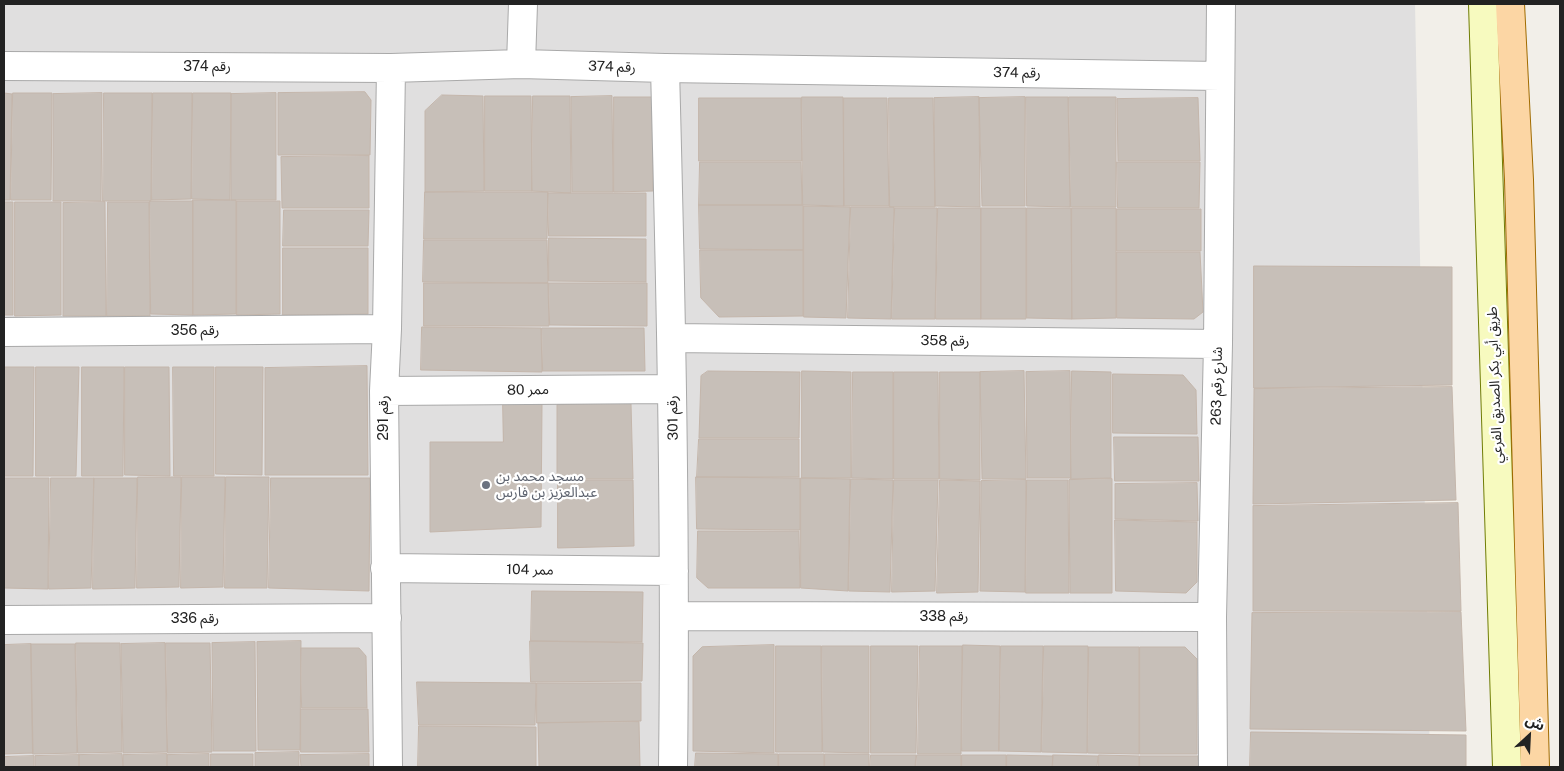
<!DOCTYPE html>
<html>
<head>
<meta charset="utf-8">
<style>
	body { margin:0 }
	#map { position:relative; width:1564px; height:771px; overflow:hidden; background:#f2efe9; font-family:"Public Sans","Noto Sans Arabic",sans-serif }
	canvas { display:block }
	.frame { position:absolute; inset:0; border:5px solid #222; pointer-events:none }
	.north { position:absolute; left:1504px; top:711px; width:50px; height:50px; -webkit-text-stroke:4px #fff; paint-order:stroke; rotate:25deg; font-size:14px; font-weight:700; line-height:20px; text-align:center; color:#222 }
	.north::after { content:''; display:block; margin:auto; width:18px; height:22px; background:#222; clip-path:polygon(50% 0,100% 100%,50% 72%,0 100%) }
</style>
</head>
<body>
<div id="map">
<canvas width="1564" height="771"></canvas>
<div class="frame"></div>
<div class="north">ش</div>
</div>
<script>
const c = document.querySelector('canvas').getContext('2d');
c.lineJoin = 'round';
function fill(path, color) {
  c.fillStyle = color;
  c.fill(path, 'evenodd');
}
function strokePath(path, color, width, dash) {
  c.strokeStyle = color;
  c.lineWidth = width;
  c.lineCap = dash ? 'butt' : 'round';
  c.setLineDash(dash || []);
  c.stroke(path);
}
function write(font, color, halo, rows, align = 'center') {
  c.font = font + ' "Public Sans","Noto Sans Arabic",sans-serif';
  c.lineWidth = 4.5;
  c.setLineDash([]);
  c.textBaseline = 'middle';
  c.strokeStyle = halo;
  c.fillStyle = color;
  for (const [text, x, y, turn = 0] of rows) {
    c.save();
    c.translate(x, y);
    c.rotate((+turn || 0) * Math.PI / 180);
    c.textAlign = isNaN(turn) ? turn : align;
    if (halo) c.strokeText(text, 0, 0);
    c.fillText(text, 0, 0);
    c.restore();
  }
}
fill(new Path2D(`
	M4 4H1415L1430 767H4Z`), '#e0dfdf');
const building = new Path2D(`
	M365 92 371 100 370 155H278V93Z
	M4 93 12 94 10 200H4Z
	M13 93H52L51 200H11Z
	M102 93 101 201H53V94Z
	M104 93H152L151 201H103Z
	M153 93H192L191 199 152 200Z
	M193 93H231L230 200 192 199Z
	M276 93V200H231V94Z
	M442 95 483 96 484 191 425 192V111Z
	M485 96H531L532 191H485Z
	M533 96H570L571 193 532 191Z
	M612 96 613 192H572L571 97Z
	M614 97H652L653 191 614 192Z
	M802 97H843L844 206 803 205Z
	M979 97 980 207 935 206 934 98Z
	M1025 97V206H982L979 98Z
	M1026 97H1068L1070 207 1027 206Z
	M1069 97H1116V207H1071Z
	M699 98H801L802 161H699Z
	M844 98H887L889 206H844Z
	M889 98H933L935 207H890Z
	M1198 98 1200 161H1118L1117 99Z
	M369 156V208H282L281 157Z
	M700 162H801L802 205H699Z
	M1117 162H1200L1199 208H1118Z
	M425 192H548L547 239H424Z
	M548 193H646V236H549Z
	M193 200H236V314L193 315Z
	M150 201H193V315L151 314Z
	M237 201H280V314L237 315Z
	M4 202H13V315H4Z
	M15 202H61V315L15 316Z
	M105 202 106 316H63V203Z
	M108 202H149L150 316H107Z
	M699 205H803V250L700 249Z
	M804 206 850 207 846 318 804 317Z
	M851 207H894L891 319 848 318Z
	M895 208H937L935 319H892Z
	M938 208H981V319H936Z
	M981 208H1026V319H981Z
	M1027 208H1071L1072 319 1027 318Z
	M1072 208H1116V318L1072 319Z
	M1117 209H1201V251H1117Z
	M284 210H369L368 246H283Z
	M549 238 646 239V282L549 281Z
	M424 240H547L548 283 423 282Z
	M283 248H368V314L283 315Z
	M700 250H803V316L719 317 701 298Z
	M1117 252H1200L1203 312 1194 319 1117 318Z
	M1254 266 1452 267V385L1254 388Z
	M424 283H548L549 326H424Z
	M549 283H647V326L550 325Z
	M422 327 541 328 542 372 421 370Z
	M542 328H644L645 371H543Z
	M367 366 368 475H265V368Z
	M4 367H34L33 476H4Z
	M36 367H79L76 476H36Z
	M82 367H124L123 476H82Z
	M125 367H169L170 476 125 475Z
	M173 367H214V476H174Z
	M216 367H263L262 475 216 474Z
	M708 371 800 372 799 438H699L701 376Z
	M802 371 851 372V478H802Z
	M1024 371 1026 479H982L980 372Z
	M1070 371 1071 478H1027L1026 372Z
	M1072 371 1111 372V478L1071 479Z
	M853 372H893V479L852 478Z
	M894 372H938L939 479H894Z
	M940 372H980V480L940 479Z
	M1113 374 1183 375 1196 390 1197 434 1113 433Z
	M1452 387 1456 500 1253 504 1254 389Z
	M503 404H542L541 527 430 532V442H503Z
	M631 404 633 479H557V405Z
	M1114 437H1198L1199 481H1115Z
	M699 439H799V477H697Z
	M138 477H181L179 587 137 588Z
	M182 477H225L223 587 181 588Z
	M226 477H269L267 588H225Z
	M696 477 800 478V530L697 529Z
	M4 478H49L48 589 4 588Z
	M51 478H94L91 588 49 589Z
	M94 478H137L135 588 93 589Z
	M271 478H370L369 591 269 588Z
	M801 478 850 479 848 591 801 588Z
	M851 479 893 480 890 592 849 591Z
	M1112 479V593H1070L1069 480Z
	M558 480H633L634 546 558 548Z
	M894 480H938L935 591 892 592Z
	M940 480 980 481 978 592 937 593Z
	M1026 480 1025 592 980 591 981 481Z
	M1027 480H1068L1069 593H1026Z
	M1197 483 1198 521 1115 519V484Z
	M1458 503 1461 611H1253V506Z
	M1115 520 1197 522V582L1186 593 1116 591Z
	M698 531H799L800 588H708L697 578Z
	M532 591 643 592 642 642 531 641Z
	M1461 612 1466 731 1250 729 1252 613Z
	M301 641 300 750H258L257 642Z
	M530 641 643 643 642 681 531 682Z
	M255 642 256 751H213L212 643Z
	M76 643H120L122 752 78 753Z
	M165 643 167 752 123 753 121 644Z
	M166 643H210L212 752 168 753Z
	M31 644H75L77 753 33 754Z
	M31 644 33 753 4 754V645Z
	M774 645V753L693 751V656L702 647Z
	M963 645 1000 646 999 751H962Z
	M776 646H821L822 752H776Z
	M822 646H869V753L823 752Z
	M871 646H918L916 753H871Z
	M920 646H962L961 754H918Z
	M1001 646H1043L1041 752 999 751Z
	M1044 646H1088L1087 753 1042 752Z
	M1089 647H1139V754L1088 753Z
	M1140 647H1185L1197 659V754H1140Z
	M301 648H359L366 656 367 708H302Z
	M417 682 536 683 535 725H419Z
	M537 683H641V721L537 723Z
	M301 709H368L369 752H301Z
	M639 722 640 767H539L538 723Z
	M419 726 536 727V767H418Z
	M1251 732 1466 735V767H1250Z
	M299 752V767H255V753Z
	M696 753 778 754V767H695Z
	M122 754 123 767H79V755Z
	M167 754V767H123V755Z
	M209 754V767H167V755Z
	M211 754H253V767H211Z
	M369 754V767H301L300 755Z
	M779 754H824V767H779Z
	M825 754H869V767H825Z
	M79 755V767H35V756Z
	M871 755H916L915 767H870Z
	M917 755H961V767H916Z
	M962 755H1006V767H962Z
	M1007 755 1053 756 1052 767H1007Z
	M1053 755 1098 756 1097 767H1053Z
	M1099 755 1139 756V767H1099Z
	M34 756V767H4V757Z
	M1140 756H1198L1199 767H1140Z`);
fill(building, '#c7bfb8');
strokePath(building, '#c4b6ab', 1);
const street = new Path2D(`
	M521 64 523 4
	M4 66 391 68 521 64 665 68 1220 76
	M665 68C671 301 676 534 673 767
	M4 332 387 329
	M672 338 1218 344
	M384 391 672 389
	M385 568 674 571
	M675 616 1212 617
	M4 620 387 618
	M388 767 384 391 387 329 391 68
	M1213 767 1212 617 1218 344 1221 4`);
const secondary = new Path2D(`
	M1483 4 1507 767`);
const primary = new Path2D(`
	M1510 4 1519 180 1535 767`);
strokePath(street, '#a9a9a9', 30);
strokePath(secondary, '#707d05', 30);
strokePath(primary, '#a06b00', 30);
strokePath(street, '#fff', 28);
strokePath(secondary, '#f7fabf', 28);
strokePath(primary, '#fcd6a4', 28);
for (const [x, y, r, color] of [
	[486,485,5,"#6b7280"]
]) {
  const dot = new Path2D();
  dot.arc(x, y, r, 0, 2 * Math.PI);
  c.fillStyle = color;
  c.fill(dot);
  strokePath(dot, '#fff', 2);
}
write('14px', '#222', '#fff', [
	["رقم 374",207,67],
	["رقم 374",612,67,2],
	["رقم 374",1017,73,1],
	["رقم 356",195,331],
	["رقم 358",945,341,1],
	["طريق أبي بكر الصديق الفرعي",1495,385,-92],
	["شارع رقم 263",1217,386,-89],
	["ممر 80",528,390,-1],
	["رقم 291",384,418,-90],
	["رقم 301",673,418,-91],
	["ممر 104",530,570,1],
	["رقم 338",944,617],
	["رقم 336",195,619]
]);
write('14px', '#5b616d', '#fff', [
	["مسجد محمد بن",496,477],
	["عبدالعزيز بن فارس",496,493]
], 'left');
</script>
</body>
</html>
